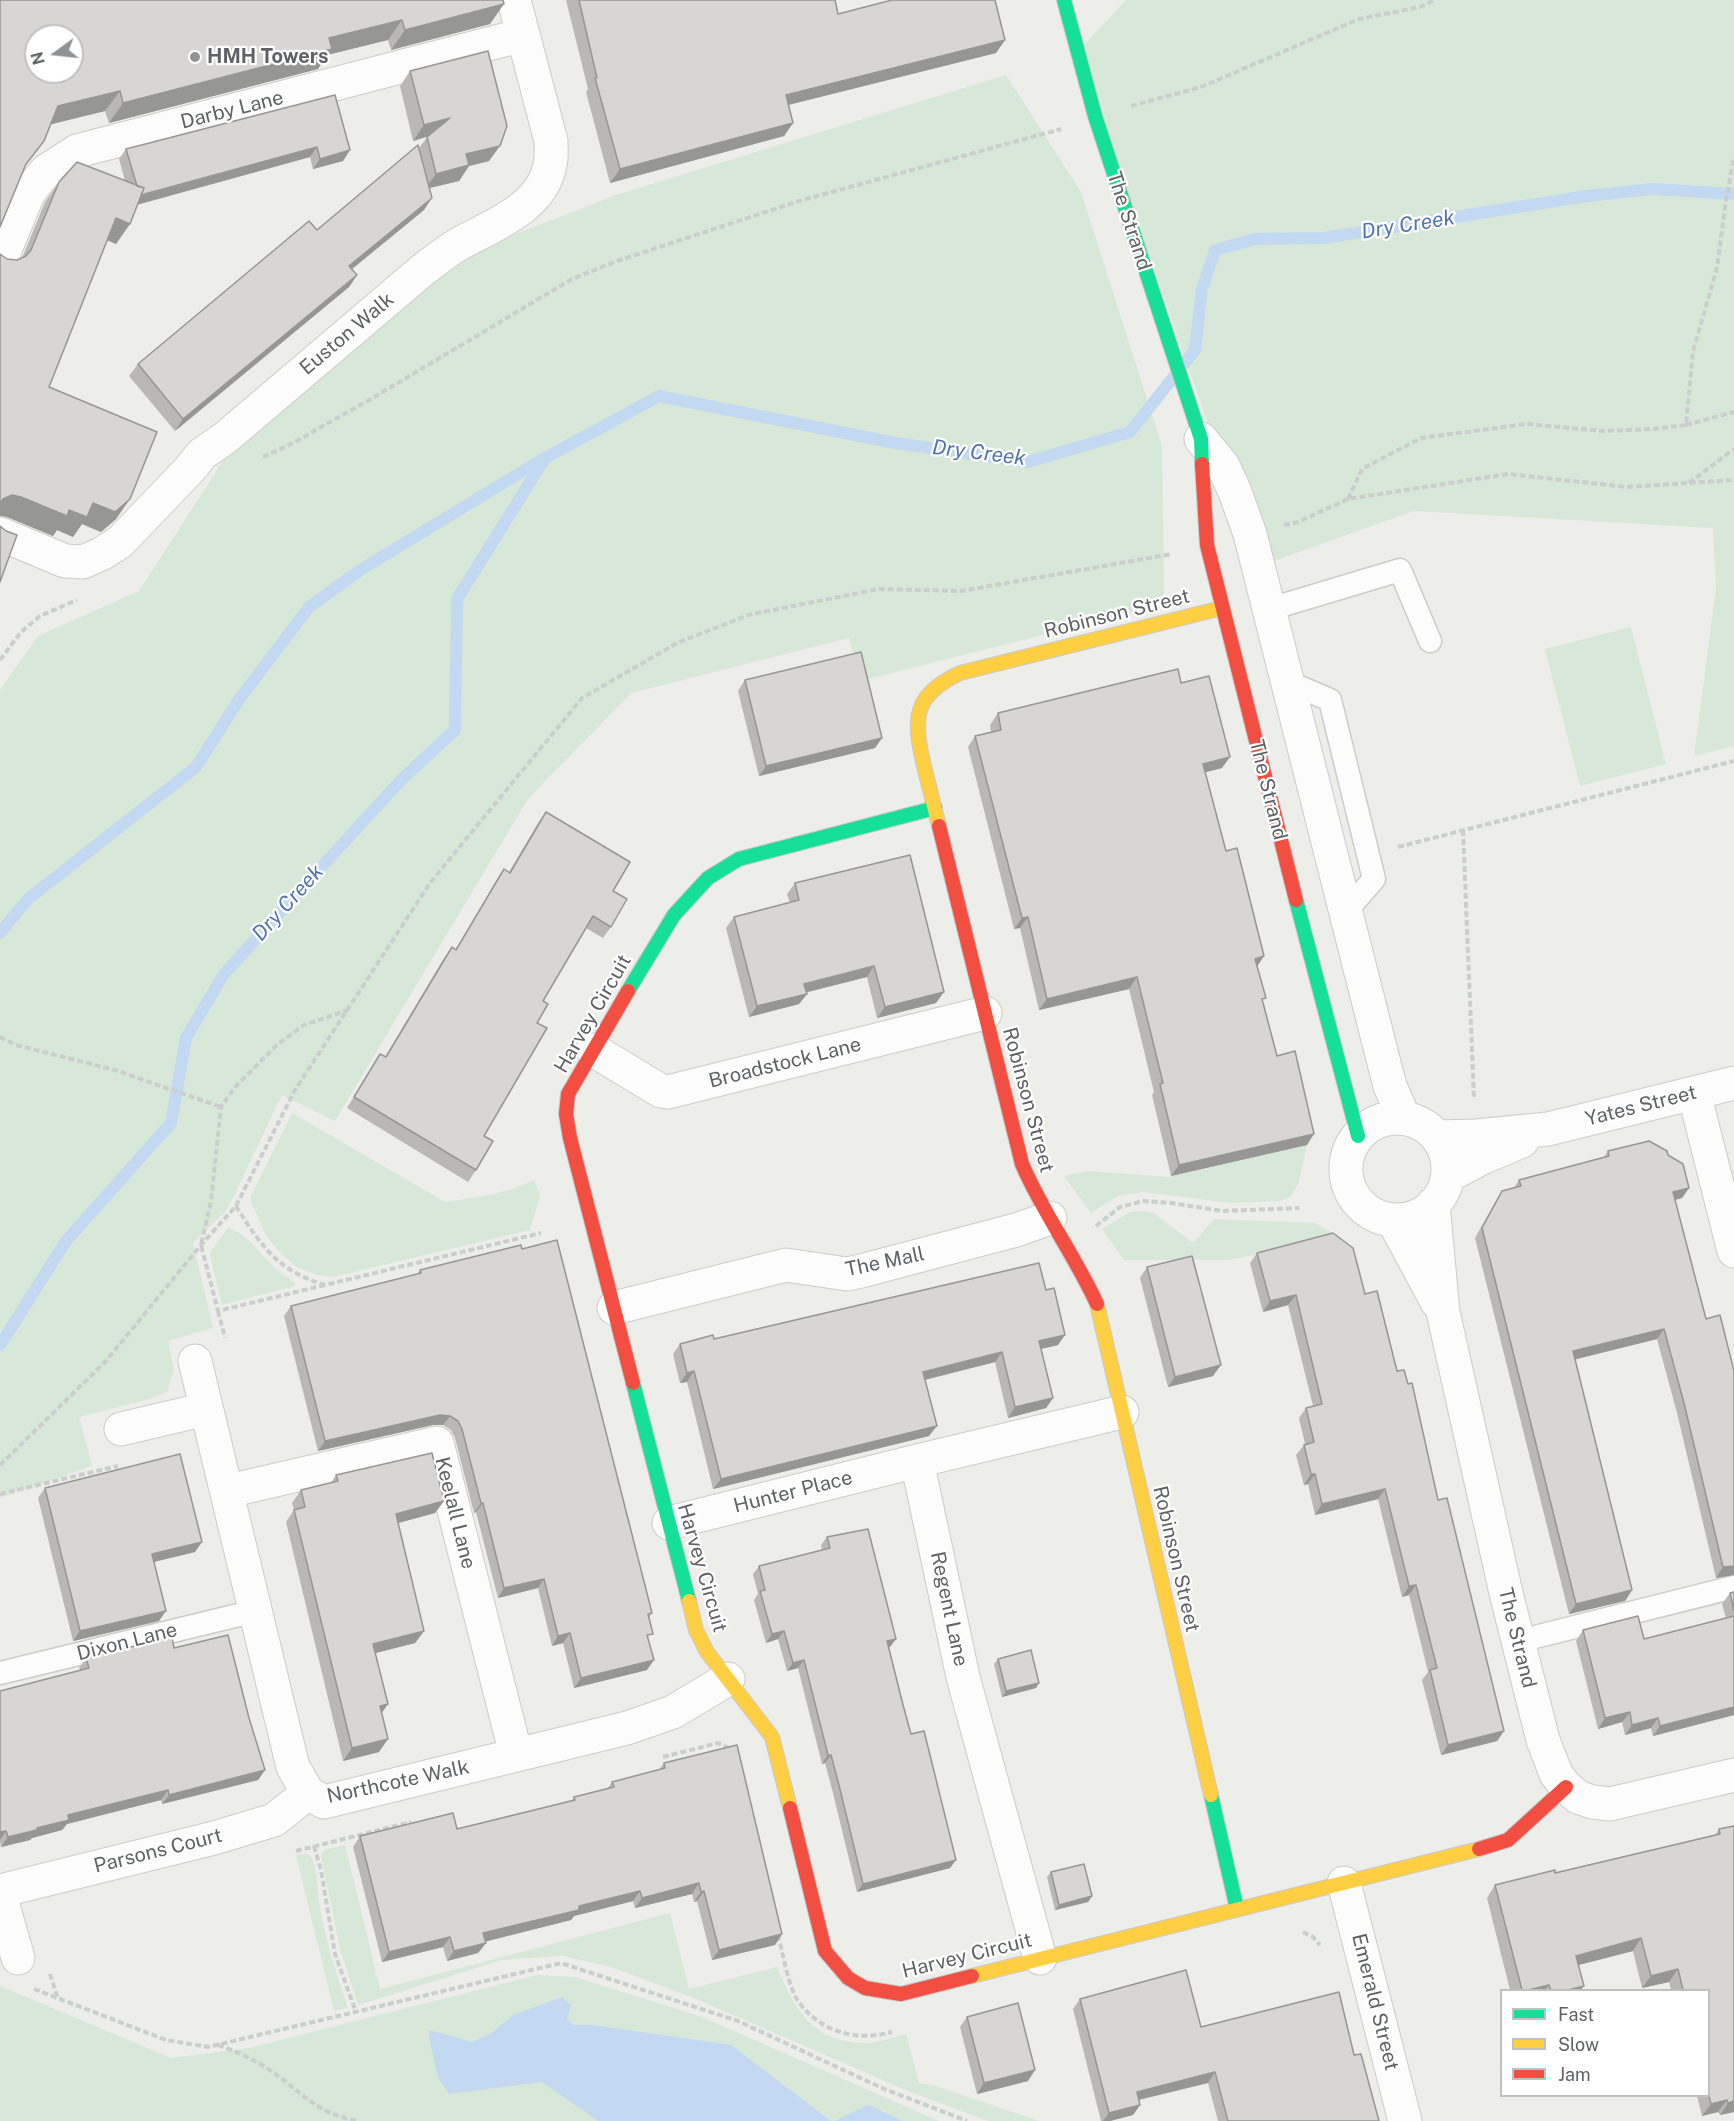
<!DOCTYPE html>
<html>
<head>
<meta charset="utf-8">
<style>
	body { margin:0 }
	#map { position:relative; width:1734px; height:2121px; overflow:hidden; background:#edede9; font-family:"Public Sans",sans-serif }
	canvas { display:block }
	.legend { position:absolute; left:1500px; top:1989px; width:210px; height:108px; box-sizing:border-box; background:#fff; border:2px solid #bfc0c2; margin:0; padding:8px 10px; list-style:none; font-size:18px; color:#5f6166 }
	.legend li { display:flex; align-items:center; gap:12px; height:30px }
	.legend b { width:30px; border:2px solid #bfc0c2 }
	.north { position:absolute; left:24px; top:24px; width:60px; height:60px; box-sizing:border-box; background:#fff; border:2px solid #bfc0c2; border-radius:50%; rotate:255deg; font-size:16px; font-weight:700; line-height:24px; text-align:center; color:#5f6166 }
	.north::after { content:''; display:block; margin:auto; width:21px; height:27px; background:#919294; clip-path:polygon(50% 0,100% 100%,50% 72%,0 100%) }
</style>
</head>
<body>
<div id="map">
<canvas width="1734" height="2121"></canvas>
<ul class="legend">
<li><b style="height:8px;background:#16e098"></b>Fast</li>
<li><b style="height:8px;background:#ffcf43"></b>Slow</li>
<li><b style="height:8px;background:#f24e42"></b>Jam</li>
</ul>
<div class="north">N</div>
</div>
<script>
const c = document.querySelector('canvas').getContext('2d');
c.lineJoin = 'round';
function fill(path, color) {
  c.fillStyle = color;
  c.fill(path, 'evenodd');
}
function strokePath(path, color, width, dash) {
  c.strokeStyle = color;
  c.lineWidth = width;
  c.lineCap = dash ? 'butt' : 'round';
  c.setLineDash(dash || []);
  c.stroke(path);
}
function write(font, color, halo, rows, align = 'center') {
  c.font = font + ' "Public Sans",sans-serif';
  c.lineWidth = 4.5;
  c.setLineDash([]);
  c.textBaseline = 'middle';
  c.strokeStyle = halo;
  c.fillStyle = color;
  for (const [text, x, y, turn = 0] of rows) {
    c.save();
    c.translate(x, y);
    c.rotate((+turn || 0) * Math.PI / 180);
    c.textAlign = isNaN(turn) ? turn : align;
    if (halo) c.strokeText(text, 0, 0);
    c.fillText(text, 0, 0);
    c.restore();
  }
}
fill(new Path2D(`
	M1126 0H1734V746L1694 756 1716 588 1713 528 1413 511 1258 567 1078 51Z
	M1006 75 1081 192 1162 446 1164 594 1142 610 860 681 849 638 631 693 528 799 335 1121 282 1095 227 1210 193 1243 213 1328 168 1341 174 1370 167 1392 150 1399 79 1417 92 1466 0 1498V690L38 636 139 591 234 444 449 266 516 234 616 195Z
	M1631 627 1666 764 1580 786 1545 649Z
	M292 1113 445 1202C476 1197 507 1194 534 1180L540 1195 530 1230 333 1277 317 1275 295 1266 278 1251 266 1235 251 1202V1196Z
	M1307 1145 1299 1181 1291 1197 1279 1201 1231 1203 1143 1192 1118 1196 1091 1213 1064 1176 1088 1171 1169 1177Z
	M1143 1211 1152 1212 1193 1243 1214 1219 1315 1223 1340 1237 1229 1260H1124L1102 1229 1130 1212Z
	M228 1228C248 1234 257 1251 272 1265 279 1272 288 1277 295 1283V1286L222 1305 210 1255 211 1251Z
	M345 1845 380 1989 670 1913 689 1989 777 1967C796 2013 815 2044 869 2043 881 2042 894 2037 906 2034L919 2083 936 2086 1039 2121H988L908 2091 694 1998 611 1967 563 1956 502 1960 358 2005 340 1949 321 1856 324 1850Z
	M309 1854C319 1868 317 1891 320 1908 326 1942 337 1975 348 2008L334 2011 296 1855Z
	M537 1975 575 1977 702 2017 939 2121H0V1986L171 2058 249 2048Z`), '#d8e8d8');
fill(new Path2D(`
	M562 1997 571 2005 567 2019 573 2025H593L731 2045 831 2121H598L542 2082 449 2094 438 2078 429 2037 430 2030 472 2042 490 2034 513 2015Z
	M868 2105 903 2121H835Z`), '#c3d8f1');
strokePath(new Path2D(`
	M0 933 28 899 196 767 238 701 309 607 362 569 541 460
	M0 1345 66 1241 171 1123 186 1038 224 974 400 781 455 730 457 599 545 458 659 396 895 443 1028 462 1130 432 1195 350 1202 289 1215 250 1255 239 1324 238 1587 196 1653 189 1734 194`), '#c3d8f1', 12);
const lane = new Path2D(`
	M1270 609 1400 570 1430 641
	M1288 682 1330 700 1374 879 1346 911
	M1519 1641 1734 1587
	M0 1673 255 1611`);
const street = new Path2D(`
	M0 262 29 192 46 171 77 151 523 35
	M1201 439 1223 466 1235 492 1250 534 1383 1059 1390 1086 1404 1118
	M0 534 65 561 83 562 101 554 120 542 189 470 202 454 225 438 425 268C436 260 447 251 459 244 493 225 542 208 550 165 552 157 551 149 551 141L514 0
	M593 1050 661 1091 668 1092 985 1013
	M1694 1093 1734 1251
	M1346 1169a51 51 0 1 1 102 0a51 51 0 1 1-102 0Z
	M1438 1137 1476 1136 1548 1129 1734 1083
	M1448 1176 1482 1158 1522 1141
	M1433 1204 1443 1312 1506 1593 1543 1740 1556 1774 1566 1787 1578 1797 1592 1802 1610 1804 1734 1775
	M1393 1220 1437 1302
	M614 1308 786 1265 847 1274 861 1271 1016 1230 1050 1218
	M195 1361 293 1767 308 1793 324 1802 627 1728 673 1712 728 1679
	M121 1429 206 1409
	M228 1491 437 1443 516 1755
	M669 1523 917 1461
	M1344 1883 1405 2121
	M0 1891 214 1838 274 1820 308 1793
	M0 1895 18 1958
	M1040 1958 963 1677 917 1461 1122 1412`);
const fast = new Path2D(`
	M1064 0 1095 116 1201 439 1202 464
	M1296 900 1358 1136
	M628 991 674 915 708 878 739 859 935 808
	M633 1383 689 1601
	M1211 1795 1237 1909`);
const slow = new Path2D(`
	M939 826C934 806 929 786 924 766 913 719 912 696 960 673L1222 608
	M1097 1304 1211 1795
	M689 1601 696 1630 707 1652 772 1737 790 1808
	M972 1976 1479 1849`);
const jam = new Path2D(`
	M1202 464 1207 545 1296 900
	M939 826 1022 1164C1043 1213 1075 1256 1097 1304
	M628 991 568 1094 566 1114 570 1138 633 1383
	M790 1808 825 1951 848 1978 865 1988 901 1994 972 1976
	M1479 1849 1508 1840 1566 1787`);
strokePath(lane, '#cbcbca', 25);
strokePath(street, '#cbcbca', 35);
strokePath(fast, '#c9c9ca', 16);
strokePath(slow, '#c9c9ca', 16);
strokePath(jam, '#c9c9ca', 16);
strokePath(new Path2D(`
	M1131 106 1201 87 1359 19 1420 7 1435 0
	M1686 425 1734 412
	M263 457 293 443 376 396 572 279 614 262 799 201 1061 129
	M1689 483 1734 449
	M1348 499 1362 469 1421 438 1527 424 1603 431 1653 429 1686 425 1693 351 1717 268 1726 200 1734 157
	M1284 525 1298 522 1348 499 1508 474 1627 487 1734 480
	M0 660 21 632 40 616 77 600
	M1463 830 1474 1099
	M1398 847 1734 761
	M0 1037 16 1045 115 1070 221 1107
	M236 1206C261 1246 278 1271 325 1285L541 1233
	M1096 1226 1120 1207 1143 1201 1172 1203 1222 1211 1299 1208
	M325 1285 218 1311 201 1245 211 1201 221 1107 235 1087 278 1044 304 1025 348 1010
	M218 1311 225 1338
	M0 1465 105 1362 201 1245 236 1206 295 1090 430 883 582 698 677 643 748 615 879 589 961 591 1172 554
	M0 1494 118 1466
	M663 1757 718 1743 733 1750
	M314 1846 321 1870 335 1954 356 2012
	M296 1851 411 1822
	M1303 1932 1313 1937 1320 1945
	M778 1935C783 1953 788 1986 798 2001 820 2032 857 2042 892 2032
	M50 1974 58 1999
	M34 1989 166 2040 208 2047 561 1963 738 2021 882 2088 967 2121
	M218 2045C234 2051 250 2057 265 2067 299 2088 314 2114 358 2121`), '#cacecc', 4, [6, 3]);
strokePath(lane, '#fcfcfc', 22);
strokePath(street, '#fcfcfc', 33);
strokePath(fast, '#16e098', 14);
strokePath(slow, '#ffcf43', 14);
strokePath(jam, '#f24e42', 14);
fill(new Path2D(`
	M0 0 490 24 391 50 388 40 327 55 318 69 109 123 105 111 51 124 44 141 24 168Z
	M566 0H835L838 14 1005 40 996 53 788 105 793 123 784 136 610 183 586 92 588 89Z
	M410 71 489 161 469 166 459 181 430 188 424 210 352 269 357 275 349 287 175 431 129 376 138 364 317 230 419 148 428 136 413 141 400 86Z
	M335 95 350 150 343 161 313 169 310 157 137 205 116 244 107 240 49 387 116 519 101 532 82 524 73 537 57 530 53 536 7 517V259L17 260 22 258 45 202 59 182 125 181 119 159 126 149Z
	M745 680 882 738 875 748 759 776 738 691Z
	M1181 683 1222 768 1205 772 1226 851 1264 956 1257 966 1263 1002 1277 1056 1307 1145 1171 1176 1152 1095 1154 1092 1129 989 1039 1010 1020 928 1014 929 968 747 975 736 991 732 990 725 998 713Z
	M546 812 613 891 611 927 603 938 586 928 543 1001 537 1023 484 1136 476 1170 468 1182 347 1108 373 1065 380 1054 385 1057 444 958 452 947 456 949 496 881 504 869 509 872 538 823Z
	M795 883 936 1003 877 1018 867 977 806 992 807 994 799 1004 749 1017 726 928 734 917 790 903 787 894Z
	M1608 1151 1668 1155 1689 1188 1682 1198 1675 1200 1706 1319 1734 1371V1575L1716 1578 1677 1413 1657 1339 1575 1359 1632 1590 1625 1601 1569 1614 1475 1238 1495 1202 1502 1191 1514 1188 1519 1180 1604 1157Z
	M1257 1253 1365 1294 1397 1371 1408 1384 1438 1500 1504 1731 1497 1741 1441 1755 1422 1680 1428 1672 1409 1595 1402 1597 1378 1499 1315 1515 1308 1484 1304 1485 1296 1455 1304 1445 1305 1444 1299 1418 1306 1408 1313 1406 1288 1305 1263 1312 1250 1263Z
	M1147 1267 1213 1376 1168 1387 1140 1278Z
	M420 1270 652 1613 649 1618 647 1670 574 1688 563 1643 552 1646 538 1588 498 1598 476 1512 474 1513 455 1438 451 1430 443 1425H433L318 1451 284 1316 291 1306 417 1274Z
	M714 1339 1058 1345 1041 1349 1053 1398 1046 1408 1008 1418 995 1362 925 1380 929 1436 713 1489 687 1382 680 1383 673 1354 680 1344Z
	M336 1475 444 1501 435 1513 398 1523 424 1631 415 1643 375 1653 382 1713 379 1752 343 1761 286 1522 294 1510 292 1503 301 1490 331 1483Z
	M45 1488 195 1552 154 1562 159 1621 73 1641 38 1498Z
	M827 1537 896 1639 889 1647 911 1734 956 1860 950 1868 857 1892 833 1793 825 1763 822 1764 798 1668 787 1671 778 1639 766 1643 754 1600 758 1594 753 1574 759 1566 822 1550 821 1545Z
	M1734 1592V1715L1653 1736 1651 1728 1625 1735 1622 1722 1598 1729 1576 1641 1583 1630 1644 1639 1726 1618 1722 1604 1730 1593Z
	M174 1648 249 1718 265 1770 258 1780 162 1804 161 1800 67 1824 62 1830 32 1838 30 1840 1 1847 0 1842V1691L80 1670 79 1668 86 1658Z
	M998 1659 1039 1683 1036 1688 1002 1697 994 1664Z
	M664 1763 782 1934 775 1945 712 1960 697 1901 694 1902 692 1894 635 1908 633 1901 574 1916 571 1920 485 1941 486 1943 478 1953 447 1961 443 1947 382 1962 353 1847 360 1836 457 1829 572 1800 574 1797 608 1788 612 1782 659 1770Z
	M1734 1826V2112L1720 2115 1718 2112 1702 2116 1697 2096H1708V1990H1671L1669 1982 1642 1988 1633 1951 1578 1965 1581 1990H1510L1487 1898 1495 1885 1555 1873 1715 1835 1719 1829Z
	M1051 1872 1092 1896 1088 1902 1055 1910 1047 1877Z
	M1080 1999 1201 2027 1354 2055 1379 2121H1218L1208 2083 1139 2100 1140 2105 1133 2115 1110 2121H1101L1073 2009Z
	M967 2017 1028 2081 977 2094 960 2027Z`), '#b9b8b6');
fill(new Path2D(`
	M504 4 490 24 391 50 405 30Z
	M402 20 388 40 327 55 318 69 109 123 123 103 329 38Z
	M1005 40 996 53 776 108 786 95Z
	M120 91 105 111 44 126 58 106Z
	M450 118 439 133 413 141 424 125Z
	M793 123 784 136 610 183 620 169Z
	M500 146 489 161 469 166 459 181 425 189 436 174 466 154Z
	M317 147 310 157 132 206 140 196Z
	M350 150 343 161 313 169 320 159Z
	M432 198 424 210 341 278 349 266Z
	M116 218 130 224 116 244 102 238Z
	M357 275 349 287 175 431 183 419Z
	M12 495 21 497 69 510 93 503 130 499 116 519 101 532 82 524 73 537 57 530 53 536 7 517 0 516V503L3 499Z
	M882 738 875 748 759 776 766 766Z
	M1230 757 1222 768 1195 775 1203 764Z
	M1028 917 1020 928 1014 929 1022 918Z
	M1264 956 1256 968 1255 959Z
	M874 966 867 977 796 995 804 984Z
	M1137 977 1129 989 1039 1010 1047 999Z
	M944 992 936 1003 877 1018 885 1007Z
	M807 994 799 1004 749 1017 757 1006Z
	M1314 1134 1307 1145 1171 1176 1179 1165Z
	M1689 1188 1682 1198 1666 1202 1673 1192Z
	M1296 1295 1288 1305 1263 1312 1270 1301Z
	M1664 1329 1657 1339 1565 1362 1573 1351Z
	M1065 1335 1058 1345 1032 1351 1039 1341Z
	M1002 1352 995 1362 916 1382 923 1372Z
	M1221 1365 1213 1376 1168 1387 1175 1377Z
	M694 1371 687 1382 680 1383 687 1373Z
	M1053 1398 1046 1408 1008 1418 1015 1407Z
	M440 1415 450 1416 443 1425H433L318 1451 325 1441Z
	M937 1426 929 1436 713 1489 721 1479Z
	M1311 1474H1315L1308 1484 1304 1485Z
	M1385 1489 1378 1499 1315 1515 1322 1504Z
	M444 1501 435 1513 387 1526 396 1514Z
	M481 1503H483L476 1512 474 1513Z
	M202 1542 195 1552 145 1564 152 1554Z
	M1734 1566V1575L1716 1578 1723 1567Z
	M544 1579 538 1588 498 1598 504 1588Z
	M1416 1585 1409 1595 1402 1597 1409 1586Z
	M1632 1590 1625 1601 1569 1614 1576 1604Z
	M166 1611 159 1621 73 1641 80 1631Z
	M424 1631 415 1643 364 1656 373 1644Z
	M784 1631 778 1639 766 1643 772 1634Z
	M570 1633 563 1643 552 1646 558 1636Z
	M896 1639 890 1647 881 1649 887 1641Z
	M654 1660 647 1670 574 1688 581 1678Z
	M804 1660 798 1668 787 1671 793 1663Z
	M1039 1683 1036 1688 1002 1697 1006 1691Z
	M388 1704 379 1717 380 1706Z
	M1734 1707V1715L1653 1736 1660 1726Z
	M1630 1712 1622 1722 1598 1729 1605 1718Z
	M1658 1718 1651 1728 1625 1735 1632 1725Z
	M1504 1731 1497 1741 1441 1755 1448 1745Z
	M388 1739 379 1752 343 1761 352 1748Z
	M828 1755H831L825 1763 822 1764Z
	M265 1770 258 1780 162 1804 169 1795Z
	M168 1790 161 1800 67 1824 62 1830 32 1838 30 1840 1 1847 8 1837 37 1828 68 1815Z
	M6 1831 0 1840V1832Z
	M956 1860 950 1868 857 1892 863 1884Z
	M699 1883 692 1894 635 1908 642 1898Z
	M640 1891 633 1901 574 1916 571 1920 476 1944 483 1933 579 1906Z
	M704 1891 697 1901 694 1902 701 1892Z
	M1092 1896 1088 1902 1055 1910 1059 1905Z
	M782 1934 775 1945 712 1960 719 1950Z
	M450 1937 443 1947 382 1962 389 1952Z
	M1641 1938 1633 1951 1567 1968 1576 1956Z
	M486 1943 478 1953 447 1961 454 1951Z
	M1678 1969 1669 1982 1642 1988 1651 1976Z
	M1549 1985 1545 1990H1528Z
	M1584 1986 1581 1990H1568Z
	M1035 2070 1028 2081 977 2094 984 2083Z
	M1215 2072 1208 2083 1129 2102 1137 2092Z
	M1727 2100 1718 2112 1702 2116 1711 2104Z
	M1734 2101V2112L1720 2115 1728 2103Z
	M1140 2105 1133 2115 1110 2121H1103L1109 2113Z`), '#969694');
const building = new Path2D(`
	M0 0H503L504 4 405 30 402 20 329 38 332 49 123 103 120 91 58 106 44 141 26 164 0 227ZM36 36H72V72H36Z
	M579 0H835L838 14 892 0H995L1005 40 786 95 793 123 620 169 595 78H597Z
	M488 51 507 126 500 146 466 154 469 165 436 174 427 137 450 118 424 125 410 71Z
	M335 95 350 150 320 159 317 147 141 195 144 188 137 186 126 149Z
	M418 145 432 198 349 266 357 275 183 419 138 364 309 221 317 230Z
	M77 162 144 188 130 224 116 218 49 387 157 432 130 499 115 512 93 503 87 517 69 510 67 516 21 497 12 495 3 499 0 503V254L7 259 17 260 26 256 31 250 59 182Z
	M0 526 6 531 17 535 0 582Z
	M861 652 882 738 766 766 745 680Z
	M1178 669 1181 683 1209 676 1230 757 1203 764 1226 851 1237 848 1264 956 1255 959 1266 998 1262 999 1277 1056 1295 1051 1314 1134 1179 1165 1160 1084 1163 1083 1137 977 1047 999 1028 917 1022 918 975 736 1001 730 998 713Z
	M546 812 630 862 613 891 627 899 611 927 593 916 543 1001 548 1004 537 1023 547 1028 484 1136 493 1141 476 1170 354 1097 380 1054 386 1057 452 947 456 950 504 869 510 873Z
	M910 855 944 992 885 1007 874 966 804 984 807 994 757 1006 734 917 799 900 795 883Z
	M1649 1141 1667 1151 1668 1155 1683 1164 1689 1188 1673 1192 1706 1319 1720 1315 1734 1371V1566L1723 1567 1684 1403 1664 1329 1573 1351 1632 1590 1576 1604 1482 1228 1502 1191 1521 1186 1519 1180 1609 1156 1608 1151Z
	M1333 1233 1353 1248 1365 1294 1377 1291 1397 1371 1404 1370 1408 1384 1412 1383 1438 1500 1447 1498 1504 1731 1448 1745 1430 1670 1437 1668 1416 1585 1409 1586 1385 1489 1322 1504 1315 1474H1311L1304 1445 1314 1442 1306 1408 1322 1404 1296 1295 1270 1301 1257 1253Z
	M557 1240 652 1613 648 1614 653 1634 647 1635 654 1660 581 1678 570 1633 558 1636 544 1579 504 1588 483 1503H481L462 1429 458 1421 450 1416 440 1415 325 1441 291 1306 421 1273 420 1270 521 1245 522 1249Z
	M1192 1256 1221 1365 1175 1377 1147 1267Z
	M1039 1263 1046 1290 1054 1288 1065 1335 1039 1341 1053 1398 1015 1407 1002 1352 923 1372 937 1426 721 1479 694 1371 687 1373 680 1344 713 1335 714 1339Z
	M432 1453 444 1501 396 1514 424 1631 373 1644 388 1704 380 1706 388 1739 352 1748 294 1510 305 1507 301 1490 338 1481 336 1475Z
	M180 1454 202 1542 152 1554 166 1611 80 1631 45 1488Z
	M868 1529 896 1639 887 1641 903 1705 911 1734 924 1731 956 1860 863 1884 839 1785 831 1755H828L804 1660 793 1663 784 1631 772 1634 760 1591 765 1590 759 1566 830 1548 827 1537Z
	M1734 1592V1611L1730 1593Z
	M1638 1616 1644 1639 1734 1616V1707L1660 1726 1658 1718 1632 1725 1630 1712 1605 1718 1583 1630Z
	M228 1635 249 1718 265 1770 169 1795 168 1790 68 1815 69 1820 37 1828V1830L8 1837 6 1831 0 1832V1691L89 1668 86 1658 172 1637 174 1648Z
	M1031 1650 1039 1683 1006 1691 998 1659Z
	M737 1745 782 1934 719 1950 704 1891 701 1892 699 1883 642 1898 640 1891 579 1906V1910L483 1933 486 1943 454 1951 450 1937 389 1952 360 1836 453 1813 457 1829 575 1800 574 1797 614 1787 612 1782 665 1768 664 1763Z
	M1734 1826V2101L1728 2103 1727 2100 1711 2104 1708 2093V1990H1683L1678 1969 1651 1976 1641 1938 1576 1956 1584 1986 1568 1990H1551L1549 1985 1528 1990H1522L1495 1885 1555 1870V1873L1720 1834 1719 1829Z
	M1084 1864 1092 1896 1059 1905 1051 1872Z
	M1186 1970 1201 2027 1339 1992 1354 2055 1361 2054 1379 2121H1228L1215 2072 1137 2092 1140 2105 1109 2113 1080 1999Z
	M1018 2003 1035 2070 984 2083 967 2017Z`);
fill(building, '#d7d6d4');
strokePath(building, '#969694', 1.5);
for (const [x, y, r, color] of [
	[195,57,6,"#919294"]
]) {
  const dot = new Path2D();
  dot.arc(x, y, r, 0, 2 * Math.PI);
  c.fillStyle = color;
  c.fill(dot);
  strokePath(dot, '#fff', 2);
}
write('bold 20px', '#5f6166', '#fff', [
	["HMH Towers",207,57]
], 'left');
write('20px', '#5f6166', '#fff', [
	["Darby Lane",232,110,-14],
	["The Strand",1129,221,72],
	["Euston Walk",347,334,-40],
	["Robinson Street",1117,614,-14],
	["The Strand",1268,790,76],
	["Harvey Circuit",593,1014,-60],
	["Broadstock Lane",785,1063,-14],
	["Robinson Street",1028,1100,75],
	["Yates Street",1641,1106,-14],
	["The Mall",885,1262,-12],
	["Hunter Place",793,1492,-14],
	["Keelall Lane",455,1513,76],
	["Robinson Street",1176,1559,77],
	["Harvey Circuit",702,1568,74],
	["Regent Lane",949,1609,78],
	["The Strand",1517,1638,76],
	["Dixon Lane",127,1642,-14],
	["Northcote Walk",398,1782,-12],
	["Parsons Court",158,1851,-14],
	["Harvey Circuit",967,1956,-14],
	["Emerald Street",1375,2002,76]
]);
write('italic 21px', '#5274af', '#fff', [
	["Dry Creek",1408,225,-9],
	["Dry Creek",979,453,7],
	["Dry Creek",288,903,-48]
]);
</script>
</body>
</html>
